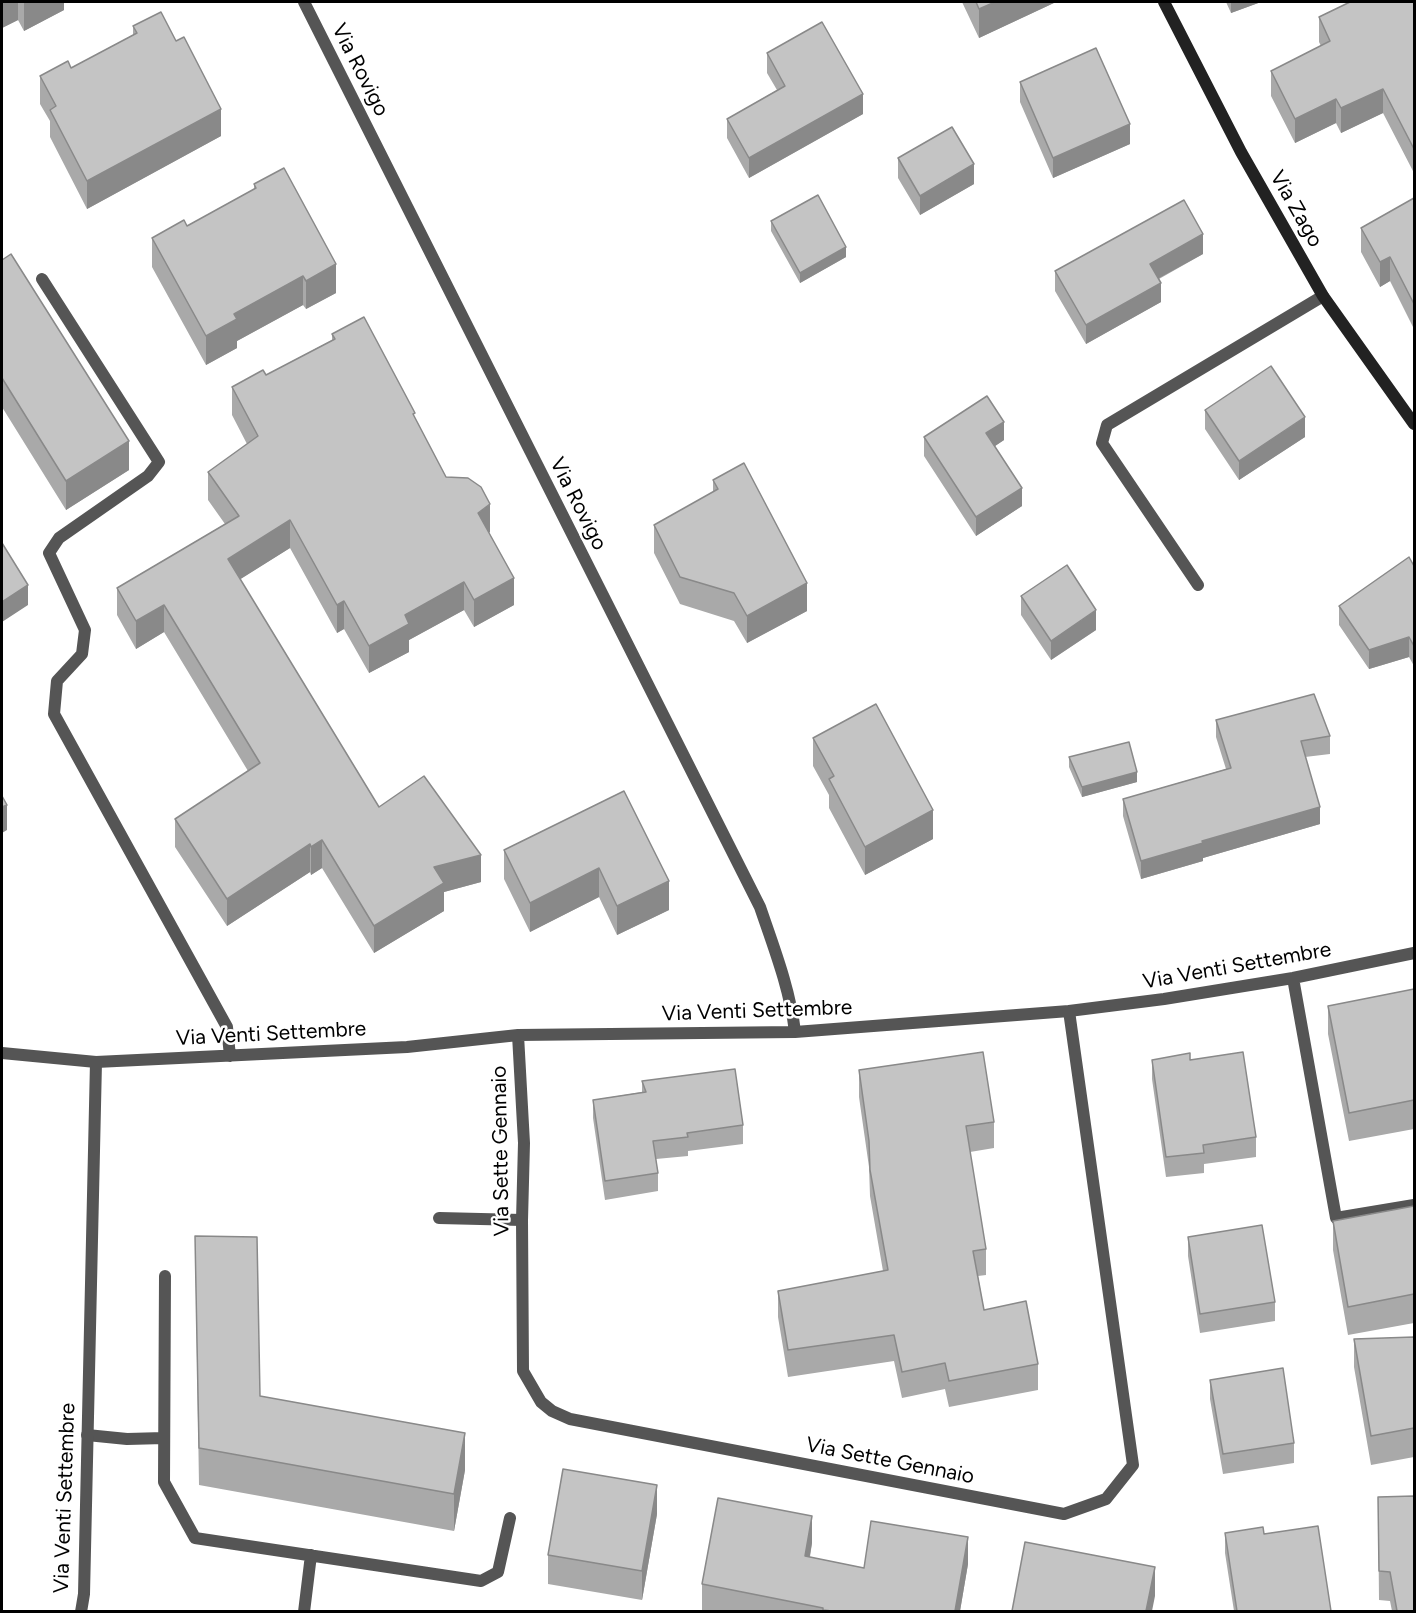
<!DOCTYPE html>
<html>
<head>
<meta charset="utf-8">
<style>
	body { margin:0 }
	#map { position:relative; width:1416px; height:1613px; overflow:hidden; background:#fff; font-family:Figtree,sans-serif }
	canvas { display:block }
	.frame { position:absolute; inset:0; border:3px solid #000; pointer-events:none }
</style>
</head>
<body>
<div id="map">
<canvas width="1416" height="1613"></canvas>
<div class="frame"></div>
</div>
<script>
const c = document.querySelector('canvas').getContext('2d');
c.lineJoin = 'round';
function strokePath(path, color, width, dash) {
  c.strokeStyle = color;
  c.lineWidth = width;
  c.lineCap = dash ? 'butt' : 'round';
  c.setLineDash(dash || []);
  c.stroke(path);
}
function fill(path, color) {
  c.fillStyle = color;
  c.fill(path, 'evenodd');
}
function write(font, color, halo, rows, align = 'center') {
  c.font = font + ' Figtree,sans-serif';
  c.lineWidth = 5;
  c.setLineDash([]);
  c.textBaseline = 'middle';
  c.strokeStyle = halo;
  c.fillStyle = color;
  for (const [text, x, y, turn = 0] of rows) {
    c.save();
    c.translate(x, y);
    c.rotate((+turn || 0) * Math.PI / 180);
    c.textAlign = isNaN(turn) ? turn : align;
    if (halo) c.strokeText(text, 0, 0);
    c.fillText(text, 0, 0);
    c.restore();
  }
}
strokePath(new Path2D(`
	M439 1218 522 1220
	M165 1276 164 1482 195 1538 481 1581 498 1572 510 1518
	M87 1435 127 1439 164 1438
	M304 1612 311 1555`), '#555', 12);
strokePath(new Path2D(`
	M304 2 760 907C774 948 790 989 795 1032
	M42 279 159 462 148 476 59 538 49 553 85 630 82 654 57 681 54 714 227 1027 230 1056
	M1198 585 1102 443 1107 425 1323 296
	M1293 978 1336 1218 1414 1205
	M518 1035 524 1143 522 1220 523 1371 541 1402 552 1411 570 1419 1064 1514 1106 1499 1133 1465 1069 1011
	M2 1053 96 1062 407 1047 518 1035 795 1032 1069 1011 1164 999 1293 978 1414 953
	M81 1612 84 1594 96 1062`), '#555', 12);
strokePath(new Path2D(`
	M1164 2 1241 152 1323 296 1414 424`), '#222', 12);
fill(new Path2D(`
	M2 2H64V10L24 31 18 20 2 28Z
	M962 2H1056L979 38Z
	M1226 2H1261L1231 13Z
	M1414 2V173L1383 113 1341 133 1336 123 1295 143 1271 96V71L1321 46 1319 42V17Z
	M133 26 221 136 87 209 50 137V121L40 104V76L71 68 133 35Z
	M767 53 863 114 749 178 727 138V119L777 90 767 73Z
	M1020 82 1130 144 1053 178 1020 102Z
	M898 158 974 184 920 215 898 178Z
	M254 184 336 293 306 309 303 305 237 341V348L206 365 152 267V238L187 226 254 189Z
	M1414 198V329L1390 281 1380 287 1361 252V228Z
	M771 221 846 257 800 283 771 231Z
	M1203 254 1159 279 1161 302 1086 344 1055 291V271Z
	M2 260 129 470 66 510 2 407Z
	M332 334 415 418 446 477 490 532H489L514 605 474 627 464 610 409 640V652L369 673 344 629 337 633 290 548 240 579 379 807 481 882 444 892V911L374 953 322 868 311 875 310 872 227 926 175 847V819L248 771 164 632 136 649 117 615V588L225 524 208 500V472L247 444 232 415V387L266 375 332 340Z
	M1205 410 1305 437 1239 480 1205 429Z
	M924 437 1004 440 995 446 1022 506 976 536 924 456Z
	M713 480 807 611 747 643 734 621 680 604 654 553V525L713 492Z
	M1414 566V666L1409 657 1369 669 1339 625V606Z
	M1021 596 1096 630 1051 660 1021 615Z
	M1216 720 1330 736V754L1305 757 1320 824 1203 858V861L1141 879 1123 816V799L1226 769 1216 737Z
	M813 738 933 839 865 875 829 808V795L813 766Z
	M1069 757 1137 782 1082 797 1069 767Z
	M624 791 669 910 617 935 599 897 530 932 504 879V850Z
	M1414 989V1129L1349 1141 1328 1034V1006Z
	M1152 1060H1190L1256 1137V1157L1204 1164V1173L1166 1177 1152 1079Z
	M859 1070 994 1122V1148L970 1152 986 1249V1275L978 1276 984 1310 1038 1364V1390L949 1407 945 1389 902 1398 894 1361 788 1377 778 1317V1291L883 1271 870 1196 869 1167 859 1097Z
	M642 1081 743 1125V1144L688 1151V1156L656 1159 658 1173V1191L605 1200 593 1118V1100L642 1092Z
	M1414 1206V1323L1348 1335 1333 1250V1221Z
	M195 1236 260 1396 465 1470 454 1531 199 1485Z
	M1188 1237 1275 1302V1321L1200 1333 1188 1256Z
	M1414 1337V1457L1371 1465 1354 1367V1339Z
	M1210 1380 1294 1443V1463L1223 1474 1210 1399Z
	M1378 1497 1414 1611H1392L1390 1601 1379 1600Z
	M657 1514 642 1600 548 1584V1555Z
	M1225 1533 1264 1534 1331 1611H1234L1225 1553Z
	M812 1543 810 1557 864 1568 968 1564 960 1611H702V1584Z`), '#a9a9a9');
fill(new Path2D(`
	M2 2H18V20L2 28Z
	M24 2H64V10L24 31Z
	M995 2H1056L979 38V9Z
	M1231 2H1261L1231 13Z
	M1383 89V113L1341 133V108Z
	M863 94V114L749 178V158Z
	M1336 99V123L1295 143V119Z
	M221 109V136L87 209V181Z
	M1130 124V144L1053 178V158Z
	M974 164V184L920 215V196Z
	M1203 234V254L1150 283V264Z
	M846 247V257L800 283V273Z
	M1390 257V281L1380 287V262Z
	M336 264V293L306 309V281Z
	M303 276V305L237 341V348L206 365V336L234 314Z
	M1161 283V302L1086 344V325Z
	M1305 417V437L1239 480V461Z
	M1004 422V440L986 452V433Z
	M129 441V470L66 510V481Z
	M1022 488V506L976 536V517Z
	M490 504V532L478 541V513Z
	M290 520V548L228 587V559Z
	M514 578V605L474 627V600Z
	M464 582V610L409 640V652L369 673V646L405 615Z
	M807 583V611L747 643V616Z
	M28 585V605L2 622V602Z
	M344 601V629L337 633V605Z
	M164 605V632L136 649V621Z
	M1096 610V630L1051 660V641Z
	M1409 637V657L1369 669V650Z
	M1137 772V782L1082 797V787Z
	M7 805V830L2 833V807Z
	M1320 807V824L1203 858V861L1141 879V861L1202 841Z
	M933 810V839L865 875V847Z
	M322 840V868L311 875V847Z
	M310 844V872L227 926V899Z
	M481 855V882L444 892V911L374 953V926L434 867Z
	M599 868V897L530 932V903Z
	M669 881V910L617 935V906Z
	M465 1433V1470L454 1531V1494Z
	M657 1485V1514L642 1600V1571Z
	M812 1516V1543L805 1583V1556Z
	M968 1537V1564L960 1611H955Z
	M1155 1567V1596L1152 1611H1146Z`), '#898989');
const building = new Path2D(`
	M976 2H995L979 9Z
	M1350 2H1414V149L1383 89 1341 108 1336 99 1295 119 1271 71 1330 41 1319 17Z
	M161 12 176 41 184 37 221 109 87 181 50 110 56 106 40 76 68 61 71 68 137 33 133 26Z
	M822 22 863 94 749 158 727 119 785 86 767 53Z
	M1096 48 1130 124 1053 158 1020 82Z
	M952 127 974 164 920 196 898 158Z
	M284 168 336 264 306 281 303 276 234 314 237 319 206 336 152 238 184 220 187 226 256 188 254 184Z
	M818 195 846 247 800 273 771 221Z
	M1414 198V304L1390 257 1380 262 1361 228Z
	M1184 200 1203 234 1150 264 1161 283 1086 325 1055 271Z
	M11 254 129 441 66 481 2 378V260Z
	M364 317 415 413 413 414 446 477 468 478 481 487 490 504 478 513 514 578 474 600 464 582 405 615 409 624 369 646 344 601 337 605 290 520 228 559 379 807 424 776 481 855 434 867 444 883 374 926 322 840 311 847 310 844 227 899 175 819 260 763 164 605 136 621 117 588 239 516 208 472 258 436 232 387 263 370 266 375 335 339 332 334Z
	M1271 366 1305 417 1239 461 1205 410Z
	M987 396 1004 422 986 433 1022 488 976 517 924 437Z
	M744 463 807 583 747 616 734 593 680 577 654 525 718 489 713 480Z
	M2 543 28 585 2 602Z
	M1409 557 1414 566V646L1409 637 1369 650 1339 606Z
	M1067 565 1096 610 1051 641 1021 596Z
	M1314 694 1330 736 1301 741 1320 807 1202 841 1203 843 1141 861 1123 799 1231 768 1216 720Z
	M876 704 933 810 865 847 829 779 834 776 813 738Z
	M1129 742 1137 772 1082 787 1069 757Z
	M624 791 669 881 617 906 599 868 530 903 504 850Z
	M2 796 7 805 2 807Z
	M1414 989V1100L1349 1113 1328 1006Z
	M983 1052 994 1122 966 1126 986 1249 973 1251 984 1310 1026 1301 1038 1364 949 1381 945 1363 902 1372 894 1335 788 1350 778 1291 888 1270 870 1170 869 1141 859 1070Z
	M1243 1052 1256 1137 1203 1145 1204 1153 1166 1157 1152 1060 1190 1053V1060Z
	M735 1069 743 1125 687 1133 688 1137 653 1141 658 1173 605 1181 593 1100 646 1092 642 1081Z
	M1414 1206V1294L1348 1307 1333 1221Z
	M1262 1225 1275 1302 1200 1314 1188 1237Z
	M195 1236 257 1237 260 1396 465 1433 454 1494 199 1448Z
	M1414 1337V1428L1371 1436 1354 1339Z
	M1283 1368 1294 1443 1223 1454 1210 1380Z
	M563 1469 657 1485 642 1571 548 1555Z
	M1414 1496V1611H1397L1390 1572 1379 1571 1378 1497Z
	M718 1498 812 1516 805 1556 864 1568 871 1521 968 1537 955 1611H832L823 1610V1608L702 1584Z
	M1318 1526 1331 1611H1237L1225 1533 1263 1527 1264 1534Z
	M1025 1542 1155 1567 1146 1611H1012Z`);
fill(building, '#c4c4c4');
strokePath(building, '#898989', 1.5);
write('21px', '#000', '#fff', [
	["Via Rovigo",360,70,63],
	["Via Zago",1296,209,60],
	["Via Rovigo",578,504,63],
	["Via Venti Settembre",1237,966,-10],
	["Via Venti Settembre",757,1011,-2],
	["Via Venti Settembre",271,1034,-3],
	["Via Sette Gennaio",501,1151,-91],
	["Via Sette Gennaio",890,1461,11],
	["Via Venti Settembre",65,1498,-88]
]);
</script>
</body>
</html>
